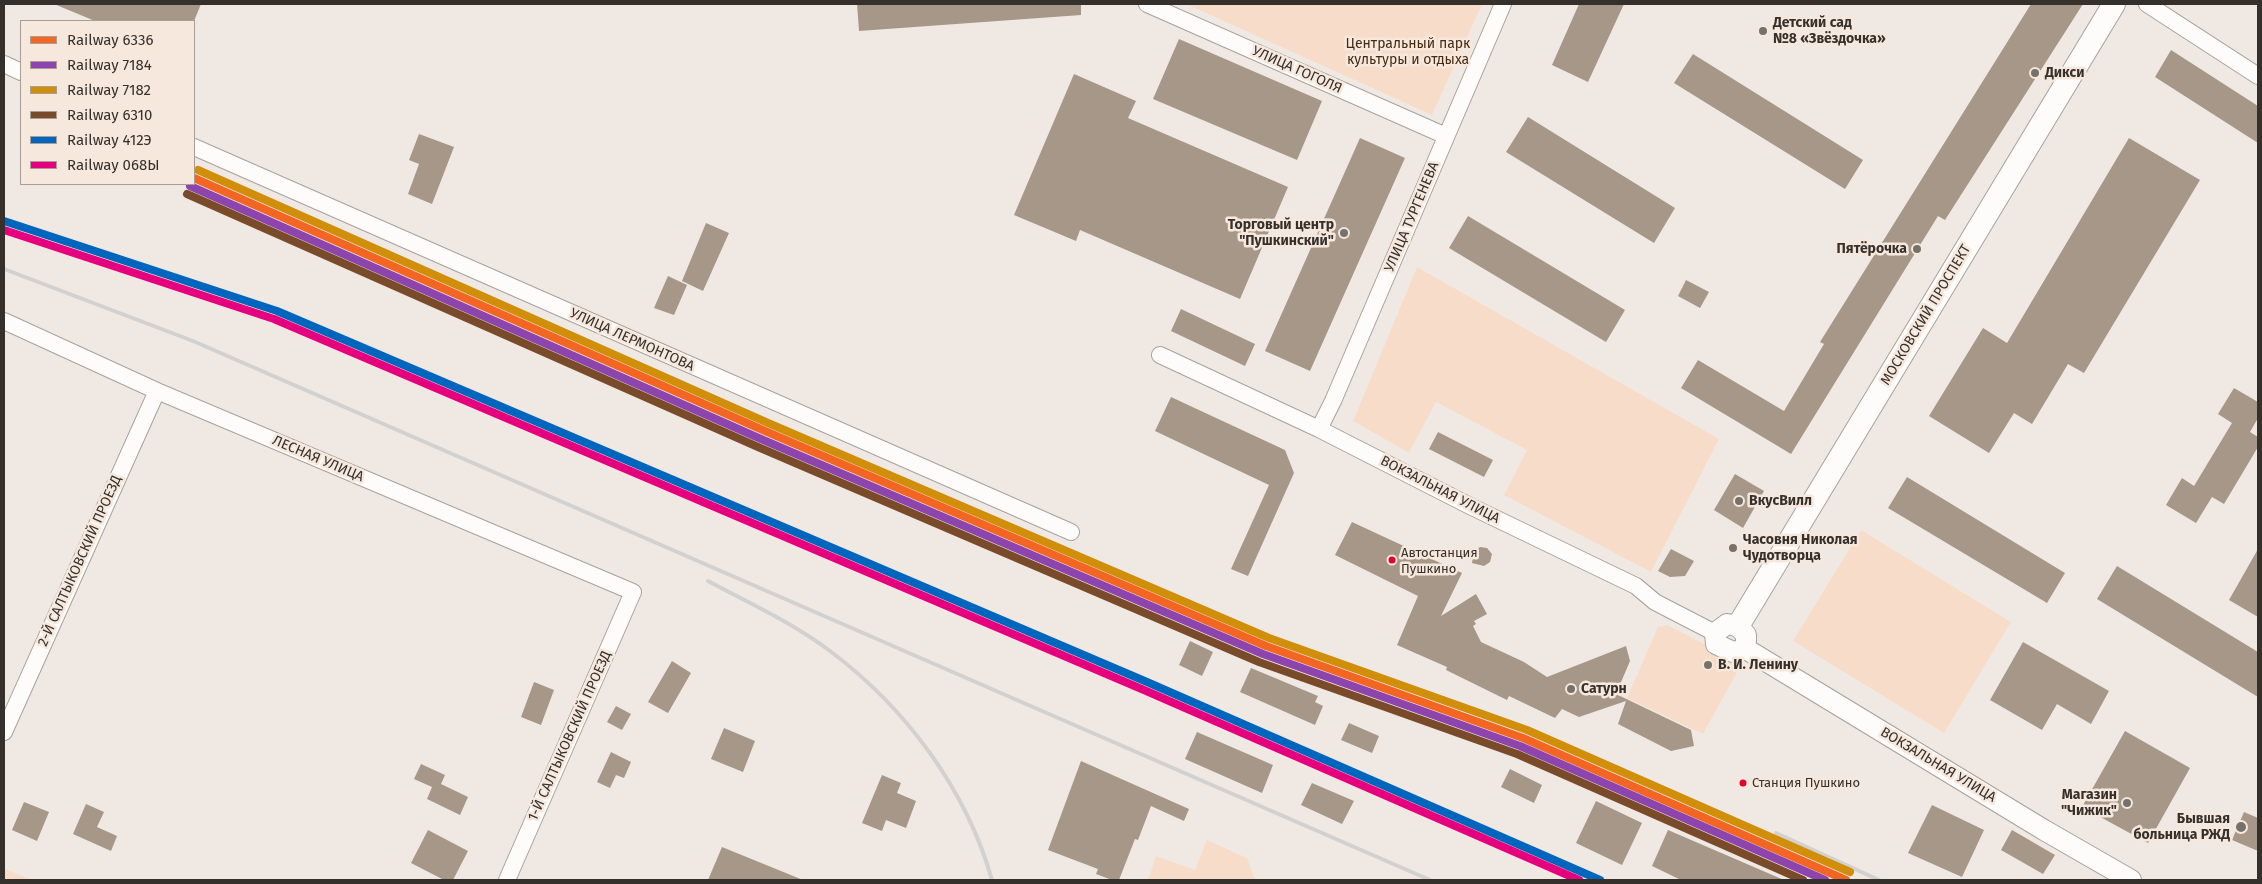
<!DOCTYPE html>
<html>
<head>
<meta charset="utf-8">
<style>
	body { margin:0 }
	#map { position:relative; width:2262px; height:884px; overflow:hidden; background:#f0e9e3; font-family:"Fira Sans",sans-serif }
	canvas { display:block }
	.frame { position:absolute; inset:0; border:5px solid #36302c; pointer-events:none }
	.legend { position:absolute; left:20px; top:20px; width:175px; height:165px; box-sizing:border-box; background:#f6e8dd; border:1px solid #a99e96; margin:0; padding:6px 9px; list-style:none; font-size:15px; color:#36302c }
	.legend li { display:flex; align-items:center; gap:10px; height:25px }
	.legend b { width:25px; border:1px solid #a99e96 }
</style>
</head>
<body>
<div id="map">
<canvas width="2262" height="884"></canvas>
<div class="frame"></div>
<ul class="legend">
<li><b style="height:6px;background:#f26522"></b>Railway 6336</li>
<li><b style="height:6px;background:#8e44ad"></b>Railway 7184</li>
<li><b style="height:6px;background:#d08e09"></b>Railway 7182</li>
<li><b style="height:6px;background:#7a4b2a"></b>Railway 6310</li>
<li><b style="height:6px;background:#0065bd"></b>Railway 412Э</li>
<li><b style="height:6px;background:#e5007d"></b>Railway 068Ы</li>
</ul>
</div>
<script>
const c = document.querySelector('canvas').getContext('2d');
c.lineJoin = 'round';
function fill(path, color) {
  c.fillStyle = color;
  c.fill(path, 'evenodd');
}
function strokePath(path, color, width, dash) {
  c.strokeStyle = color;
  c.lineWidth = width;
  c.lineCap = dash ? 'butt' : 'round';
  c.setLineDash(dash || []);
  c.stroke(path);
}
function write(font, color, halo, rows, align = 'center') {
  c.font = font + ' "Fira Sans",sans-serif';
  c.lineWidth = 5;
  c.setLineDash([]);
  c.textBaseline = 'middle';
  c.strokeStyle = halo;
  c.fillStyle = color;
  for (const [text, x, y, turn = 0] of rows) {
    c.save();
    c.translate(x, y);
    c.rotate((+turn || 0) * Math.PI / 180);
    c.textAlign = isNaN(turn) ? turn : align;
    if (halo) c.strokeText(text, 0, 0);
    c.fillText(text, 0, 0);
    c.restore();
  }
}
fill(new Path2D(`
	M1186 4H1482L1432 115Z
	M1417 267 1719 439 1651 572 1504 495 1527 450 1436 402 1409 453 1353 421Z
	M1861 530 2011 622 1944 733 1793 641Z
	M1667 625 1742 663 1703 734 1627 698 1658 627Z
	M1207 840 1247 858 1255 880H1148L1156 856 1195 870Z
	M4 868 31 880H4Z`), '#f7ddc9');
fill(new Path2D(`
	M54 4H201L194 21H95Z
	M857 4H1081V15L859 31Z
	M1579 4H1624L1588 82 1552 65Z
	M2031 4H2083L1945 220 1938 216 1791 454 1681 388 1698 360 1784 411 1824 344 1820 342Z
	M1179 39 1322 101 1297 160 1153 99Z
	M2171 50 2258 106V143L2155 77Z
	M1693 54 1863 160 1845 189 1674 83Z
	M1074 74 1136 101 1128 118 1288 187 1240 299 1080 230 1076 241 1014 215Z
	M1528 117 1675 208 1654 243 1506 152Z
	M419 134 454 147 432 204 408 194 419 164 409 160Z
	M1360 138 1405 158 1310 371 1265 351Z
	M2129 138 2200 180 2084 373 2068 364 2032 424 2014 413 1989 453 1929 416 1983 328 2007 343Z
	M1468 216 1625 310 1606 342 1449 248Z
	M706 223 729 233 703 291 682 281Z
	M668 276 687 285 674 315 654 308Z
	M1686 280 1709 292 1700 308 1678 296Z
	M1181 309 1255 344 1245 366 1171 331Z
	M2234 388 2258 402V418L2250 432 2258 437V447L2224 504 2212 497 2196 523 2166 505 2182 478 2194 486 2232 423 2218 414Z
	M1171 397 1285 450 1294 473 1248 576 1231 569 1269 485 1155 431Z
	M1438 432 1493 460 1484 477 1429 449Z
	M1735 474 1764 491 1743 528 1714 510Z
	M1907 477 2065 573 2047 603 1888 508Z
	M1352 522 1462 573 1441 616 1476 594 1487 614 1474 621 1476 624 1473 626 1481 642 1524 662 1547 677 1626 646 1630 661 1616 694 1691 730 1694 746 1671 751 1618 724 1626 701 1579 717 1562 709 1555 718 1509 696 1507 700 1446 670 1447 667 1397 645 1418 596 1335 555Z
	M1480 547 1487 548 1492 554 1490 562 1484 566 1472 563 1474 551Z
	M1671 549 1694 561 1685 576 1670 577 1658 571Z
	M2258 549V617L2229 600Z
	M2117 566 2258 652V697L2097 599Z
	M1190 641 1213 652 1202 676 1179 665Z
	M2023 642 2109 691 2091 724 2057 704 2042 730 1990 700Z
	M672 661 691 673 668 713 648 702Z
	M1251 668 1318 696 1315 702 1323 706 1315 725 1240 692Z
	M534 682 554 690 541 725 521 717Z
	M616 706 631 714 622 730 607 722Z
	M1349 723 1379 736 1372 753 1341 740Z
	M724 728 755 741 743 772 711 759Z
	M2125 731 2190 768 2148 843 2082 807Z
	M1197 732 1273 765 1262 793 1185 759Z
	M611 752 631 762 624 778 616 775 610 788 597 782Z
	M1081 761 1189 809 1184 821 1151 806 1138 840 1135 839 1119 880H1112L1096 874 1098 869 1048 850Z
	M421 764 445 775 441 784 468 797 460 815 427 799 432 787 414 779Z
	M1510 769 1542 785 1534 803 1501 787Z
	M882 775 901 783 897 793 916 801 906 828 886 820 882 831 862 823Z
	M1312 783 1354 801 1342 824 1301 805Z
	M1596 801 1642 823 1622 865 1576 843Z
	M24 802 49 812 37 841 12 830Z
	M86 804 104 812 97 827 117 836 111 851 73 834Z
	M1932 805 1984 830 1962 877 1908 853Z
	M2244 812 2258 818V851L2232 840Z
	M428 830 468 851 453 880H444L411 863Z
	M1668 830 1784 880H1681L1652 866Z
	M2012 830 2055 855 2043 874 2001 850Z
	M722 847 803 880H708Z`), '#a69788');
const minor = new Path2D(`
	M1147 4 1446 136
	M2147 4 2258 76
	M4 64 21 72
	M194 147 1071 532
	M4 321 157 391 633 592 507 880
	M1160 355 1319 429 1472 507 1636 586 1655 602 1715 633
	M1319 429 1333 401 1503 4
	M4 732 157 391`);
const tertiary = new Path2D(`
	M1746 649V635L1738 626 1727 624 1715 633 1716 644 1733 652 1746 649 2044 830 2131 880`);
const secondary = new Path2D(`
	M1738 626 2114 4`);
strokePath(minor, '#a7a29d', 18);
strokePath(tertiary, '#a7a29d', 22);
strokePath(secondary, '#a7a29d', 24);
strokePath(minor, '#fdfcfb', 16);
strokePath(tertiary, '#fdfcfb', 20);
strokePath(secondary, '#fdfcfb', 22);
strokePath(new Path2D(`
	M4 269 193 341 1430 880
	M708 581C749 603 793 623 830 651 906 708 966 789 992 880
	M1776 833 1879 880`), '#d3d1cf', 4);
strokePath(new Path2D(`
	M194 178 765 431 1266 646 1523 738 1846 880`), '#f26522', 8);
strokePath(new Path2D(`
	M190 186 761 439 1263 654 1520 746 1825 880`), '#8e44ad', 8);
strokePath(new Path2D(`
	M198 170 768 423 1269 638 1527 730 1850 872`), '#d08e09', 8);
strokePath(new Path2D(`
	M187 194 758 447 1259 662 1517 754 1803 880`), '#7a4b2a', 8);
strokePath(new Path2D(`
	M4 221 277 311 1147 682 1600 880`), '#0065bd', 8);
strokePath(new Path2D(`
	M4 230 274 319 1144 690 1579 880`), '#e5007d', 8);
for (const [x, y, r, color] of [
	[1763,31,5,"#77716c"],
	[2035,73,5,"#77716c"],
	[1344,233,5,"#77716c"],
	[1917,249,5,"#77716c"],
	[1739,501,5,"#77716c"],
	[1733,548,5,"#77716c"],
	[1392,560,4.5,"#e4002b"],
	[1708,665,5,"#77716c"],
	[1571,689,5,"#77716c"],
	[1743,783,4.5,"#e4002b"],
	[2127,803,5,"#77716c"],
	[2241,827,6,"#77716c"]
]) {
  const dot = new Path2D();
  dot.arc(x, y, r, 0, 2 * Math.PI);
  c.fillStyle = color;
  c.fill(dot);
  strokePath(dot, '#f6e8dd', 2);
}
write('13px', '#36302c', '#f6e8dd', [
	["Автостанция",1401,553],
	["Пушкино",1401,569],
	["Станция Пушкино",1752,783]
], 'left');
write('bold 14px', '#36302c', '#f6e8dd', [
	["Детский сад",1773,23],
	["№8 «Звёздочка»",1773,39],
	["Дикси",2045,73],
	["Торговый центр",1334,225,"right"],
	["\"Пушкинский\"",1334,241,"right"],
	["Пятёрочка",1907,249,"right"],
	["ВкусВилл",1749,501],
	["Часовня Николая",1743,540],
	["Чудотворца",1743,556],
	["В. И. Ленину",1718,665],
	["Сатурн",1581,689],
	["Магазин",2117,795,"right"],
	["\"Чижик\"",2117,811,"right"],
	["Бывшая",2230,819,"right"],
	["больница РЖД",2230,835,"right"]
], 'left');
write('14px', '#462b12', '#f6e8dd', [
	["Центральный парк",1408,44],
	["культуры и отдыха",1408,60]
]);
write('14px', '#36302c', '#f6e8dd', [
	["УЛИЦА ГОГОЛЯ",1297,70,24],
	["УЛИЦА ТУРГЕНЕВА",1412,217,-67],
	["МОСКОВСКИЙ ПРОСПЕКТ",1926,315,-59],
	["УЛИЦА ЛЕРМОНТОВА",632,340,24],
	["ЛЕСНАЯ УЛИЦА",318,459,23],
	["ВОКЗАЛЬНАЯ УЛИЦА",1440,490,27],
	["2-Й САЛТЫКОВСКИЙ ПРОЕЗД",80,561,-66],
	["1-Й САЛТЫКОВСКИЙ ПРОЕЗД",570,736,-66],
	["ВОКЗАЛЬНАЯ УЛИЦА",1938,765,31]
]);
</script>
</body>
</html>
